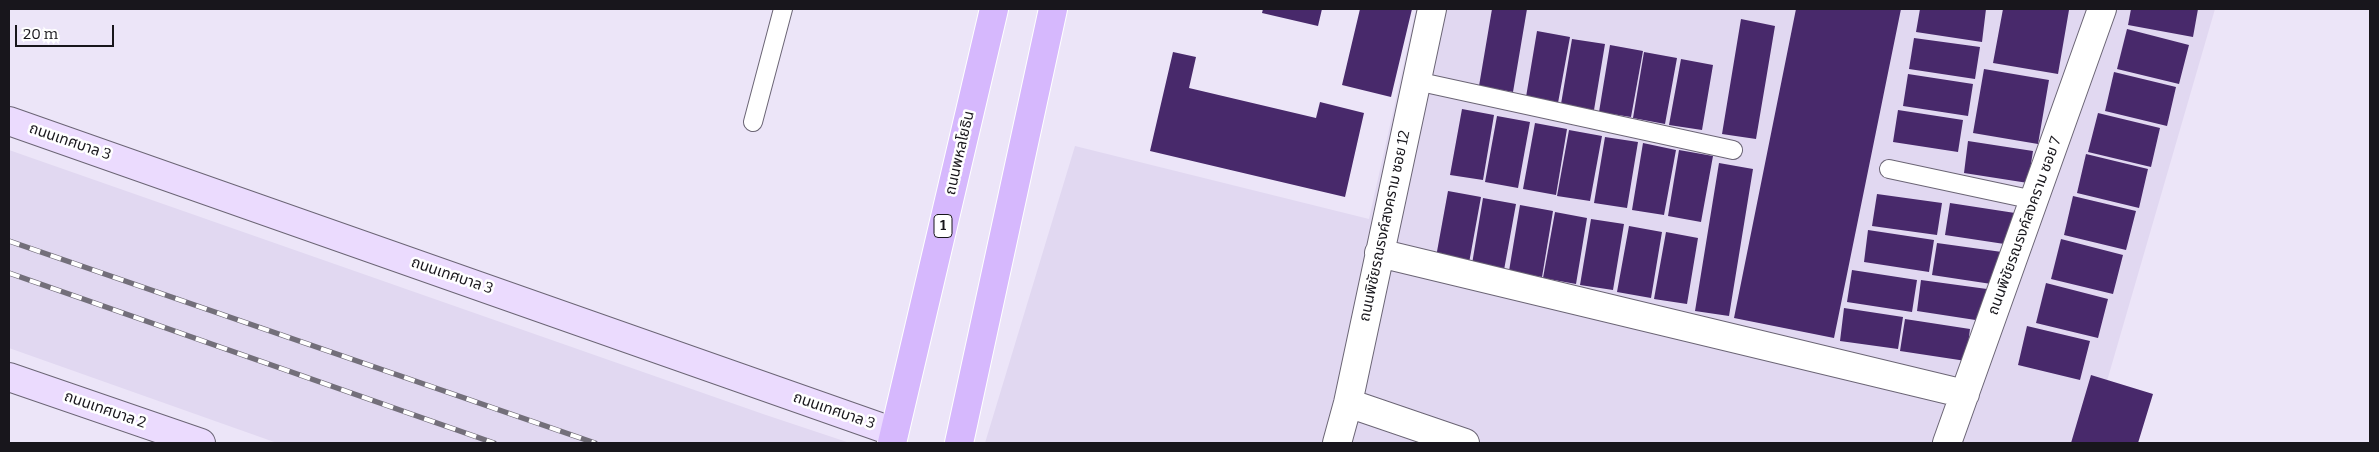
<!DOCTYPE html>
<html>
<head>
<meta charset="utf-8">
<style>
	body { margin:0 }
	#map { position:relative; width:2379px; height:452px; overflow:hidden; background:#ece5f8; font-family:Bitter,serif }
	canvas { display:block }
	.frame { position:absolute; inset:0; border:10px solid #18161c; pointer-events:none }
	.scale { position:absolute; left:15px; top:25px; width:99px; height:22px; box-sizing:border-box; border:2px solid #18161c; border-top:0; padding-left:6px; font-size:15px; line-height:18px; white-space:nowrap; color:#18161c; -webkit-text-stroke:4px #fff; paint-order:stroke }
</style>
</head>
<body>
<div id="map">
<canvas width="2379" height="452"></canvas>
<div class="frame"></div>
<div class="scale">20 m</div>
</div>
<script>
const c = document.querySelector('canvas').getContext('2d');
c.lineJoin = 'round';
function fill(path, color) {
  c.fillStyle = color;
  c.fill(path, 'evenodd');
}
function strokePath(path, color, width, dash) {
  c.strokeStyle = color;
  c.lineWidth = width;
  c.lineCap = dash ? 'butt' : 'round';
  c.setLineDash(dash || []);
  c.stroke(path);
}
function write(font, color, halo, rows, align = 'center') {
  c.font = font + ' Bitter,"Noto Sans Thai",serif';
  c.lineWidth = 5;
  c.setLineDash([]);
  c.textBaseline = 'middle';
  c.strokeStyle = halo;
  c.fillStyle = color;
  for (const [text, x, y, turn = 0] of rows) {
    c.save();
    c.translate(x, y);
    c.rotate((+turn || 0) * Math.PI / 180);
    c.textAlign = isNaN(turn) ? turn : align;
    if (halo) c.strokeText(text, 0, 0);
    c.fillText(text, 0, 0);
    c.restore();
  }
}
fill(new Path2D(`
	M1416 9H2215L2089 443H985L1075 146 1369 219Z
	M9 150 763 414 850 443H277L9 348Z`), '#e1d8f1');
fill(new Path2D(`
	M1263 9H1322L1318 26 1262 13Z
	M1360 9H1412L1391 97 1342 85Z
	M1492 9H1527L1513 92 1479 86Z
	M1796 9H1901L1834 338 1734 318Z
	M1920 9H1986L1982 42 1916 32Z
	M2003 9 2069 10 2058 74 1993 63Z
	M2131 9H2198L2193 37 2128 25Z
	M1741 19 1775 26 1756 139 1722 134Z
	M2127 29 2189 45 2179 84 2117 69Z
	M1537 31 1570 37 1558 103 1526 97Z
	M1914 38 1980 47 1975 79 1909 69Z
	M1572 39 1605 44 1594 110 1561 104Z
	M1610 45 1643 51 1631 117 1599 112Z
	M1173 52 1196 57 1189 88 1316 118 1320 102 1364 113 1345 197 1150 151Z
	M1644 52 1677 58 1665 124 1633 118Z
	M1681 59 1713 65 1702 130 1669 125Z
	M1984 69 2049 80 2038 144 1973 133Z
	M2114 72 2176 87 2167 126 2105 111Z
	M1908 74 1973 84 1968 116 1903 106Z
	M1462 109 1494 115 1483 180 1450 175Z
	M1898 110 1963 120 1958 152 1893 142Z
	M2098 113 2160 128 2151 167 2088 152Z
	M1497 116 1530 122 1518 188 1485 182Z
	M1535 123 1567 129 1556 195 1523 189Z
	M1569 130 1602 136 1590 201 1557 196Z
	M1605 137 1638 142 1627 208 1594 203Z
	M1968 141 2033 151 2028 183 1964 173Z
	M1643 143 1676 150 1664 215 1632 210Z
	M1679 150 1713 156 1701 222 1668 216Z
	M2086 154 2148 169 2139 208 2077 193Z
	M1719 163 1753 169 1729 316 1695 311Z
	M1448 191 1481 197 1469 263 1436 257Z
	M1877 194 1942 203 1937 235 1872 226Z
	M2073 196 2136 211 2126 250 2064 235Z
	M1483 198 1516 204 1504 270 1472 264Z
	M1950 203 2015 213 2011 245 1945 235Z
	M1520 205 1553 211 1542 277 1509 271Z
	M1555 212 1587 218 1576 284 1543 278Z
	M1591 219 1624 224 1613 290 1580 285Z
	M1629 226 1662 232 1651 298 1617 292Z
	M1868 230 1934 240 1929 272 1864 262Z
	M1666 232 1698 238 1687 304 1654 299Z
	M2061 239 2123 255 2113 294 2051 279Z
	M1937 243 2002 252 1998 285 1932 275Z
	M1852 270 1917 280 1912 312 1847 302Z
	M1921 280 1987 289 1982 321 1917 311Z
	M2046 283 2108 299 2098 338 2036 323Z
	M1844 308 1903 317 1898 349 1840 341Z
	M1905 319 1970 329 1966 361 1900 351Z
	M2027 326 2090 341 2080 380 2018 365Z
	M2091 375 2153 394 2138 443H2071Z`), '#48296b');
const lane = new Path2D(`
	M1416 81 1733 150
	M753 122 783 9
	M1889 169 2034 200`);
const street = new Path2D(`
	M1379 253 1965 394
	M1348 403 1465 443
	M1337 443 1348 403 1432 9
	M1947 443 2102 9`);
const secondary = new Path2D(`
	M9 121 894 432
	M9 377 201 443`);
const primary = new Path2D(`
	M892 443 994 9
	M959 443 1053 9`);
strokePath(lane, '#6b6575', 20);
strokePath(street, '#6b6575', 30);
strokePath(secondary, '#6b6575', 30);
strokePath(primary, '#fff', 30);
strokePath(lane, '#fff', 18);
strokePath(street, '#fff', 28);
strokePath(secondary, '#ebdbfe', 28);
strokePath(primary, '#d6b8fd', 28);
const rail = new Path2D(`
	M9 241 595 443
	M9 273 494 443`);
strokePath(rail, '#736f7a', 5.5);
strokePath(rail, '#fff', 4, [11]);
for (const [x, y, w] of [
	[943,226,18]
]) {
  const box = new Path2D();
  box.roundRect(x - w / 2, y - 11.5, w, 23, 4);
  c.fillStyle = '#fff';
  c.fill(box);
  strokePath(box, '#18161c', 1);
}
write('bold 14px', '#18161c', null, [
	["1",943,226]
]);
write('15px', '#18161c', '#fff', [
	["ถนนเทศบาล 3",70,142,19],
	["ถนนพหลโยธิน",960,153,-77],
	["ถนนพิชัยรณรงค์สงคราม ซอย 12",1385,226,-78],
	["ถนนพิชัยรณรงค์สงคราม ซอย 7",2025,226,-70],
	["ถนนเทศบาล 3",452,276,19],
	["ถนนเทศบาล 2",105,410,19],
	["ถนนเทศบาล 3",834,411,19]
]);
</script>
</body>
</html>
